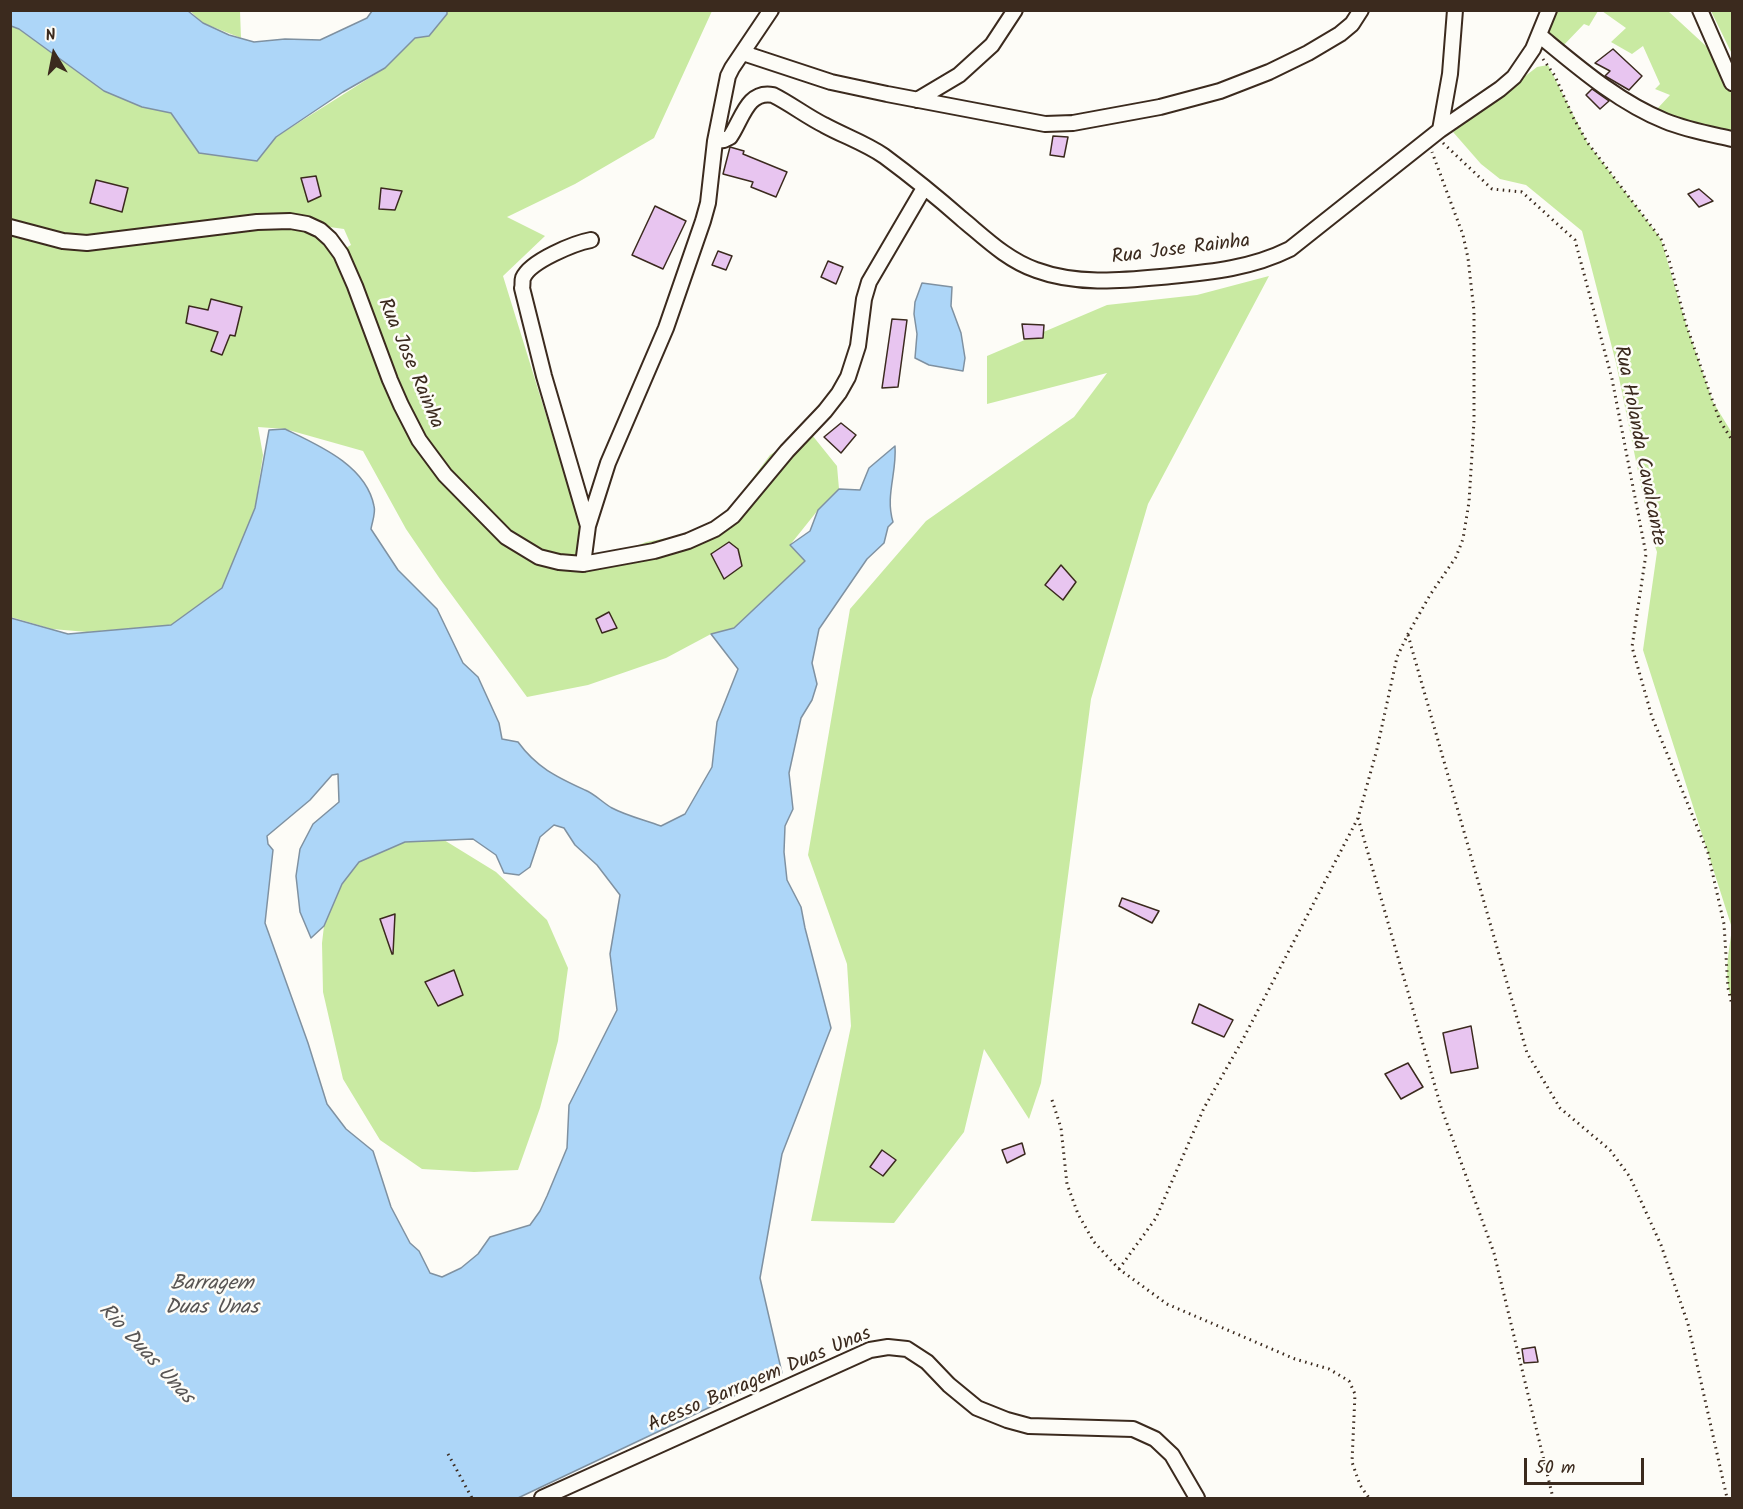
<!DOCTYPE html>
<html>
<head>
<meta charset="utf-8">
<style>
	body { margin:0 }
	#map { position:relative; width:1743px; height:1509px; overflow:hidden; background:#fdfcf7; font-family:Kalam,sans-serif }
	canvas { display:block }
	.frame { position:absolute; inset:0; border:12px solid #3b2a1e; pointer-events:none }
	.north { position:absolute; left:24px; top:24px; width:60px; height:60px; -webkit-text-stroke:4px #fdfcf7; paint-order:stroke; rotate:350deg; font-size:16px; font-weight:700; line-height:24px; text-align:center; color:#3b2a1e }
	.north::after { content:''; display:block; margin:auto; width:21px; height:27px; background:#3b2a1e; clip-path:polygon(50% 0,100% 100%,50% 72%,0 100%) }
	.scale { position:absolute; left:1524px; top:1458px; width:120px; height:27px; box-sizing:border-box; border:3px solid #3b2a1e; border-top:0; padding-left:8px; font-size:18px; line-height:21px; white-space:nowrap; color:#3b2a1e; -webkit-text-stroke:4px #fdfcf7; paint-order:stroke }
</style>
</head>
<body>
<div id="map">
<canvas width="1743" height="1509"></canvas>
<div class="frame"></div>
<div class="north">N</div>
<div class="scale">50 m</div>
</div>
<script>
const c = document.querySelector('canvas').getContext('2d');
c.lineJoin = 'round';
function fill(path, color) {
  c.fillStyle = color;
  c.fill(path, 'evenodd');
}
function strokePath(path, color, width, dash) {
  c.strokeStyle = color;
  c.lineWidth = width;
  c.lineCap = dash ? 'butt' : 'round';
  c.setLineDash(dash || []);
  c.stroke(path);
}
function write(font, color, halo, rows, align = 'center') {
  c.font = font + ' Kalam,sans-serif';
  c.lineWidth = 5;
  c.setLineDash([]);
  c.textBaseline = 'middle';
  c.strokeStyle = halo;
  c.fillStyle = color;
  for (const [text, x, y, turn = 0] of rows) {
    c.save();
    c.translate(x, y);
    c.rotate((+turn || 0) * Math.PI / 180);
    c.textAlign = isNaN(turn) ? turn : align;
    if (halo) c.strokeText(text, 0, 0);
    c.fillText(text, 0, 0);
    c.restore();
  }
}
fill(new Path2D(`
	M190 11H240L241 38 203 23Z
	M447 11H712L654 138 575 184 507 217 545 236 503 276 580 525 577 564 596 563 646 542 715 529 770 455 808 430 837 466 839 489 818 510 790 545 805 561 734 628 711 634 666 658 588 685 527 697 440 579 406 529 363 451 285 429 258 427 263 455 255 508 223 588 171 625 87 632 52 629 11 617 10 26 19 29 104 91 142 107 171 113 199 153 276 137 385 68 415 38 429 36 447 14ZM308 224 344 229 351 245 342 250 423 434 369 324 341 254Z
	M1554 11H1598L1589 26 1584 24 1561 48 1543 34Z
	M1602 11H1668L1719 58 1732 92V136L1670 117 1657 109 1670 95 1655 89 1660 84 1643 46 1632 54 1611 42 1626 28Z
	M1711 11H1732V54Z
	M1548 65 1587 142 1661 239 1686 324 1713 402 1732 433V1000C1723 976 1729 952 1732 928L1643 650 1657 552 1651 535 1616 363 1582 231 1526 185 1500 179 1481 164 1453 132 1537 67Z
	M1269 276 1148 504 1091 699 1041 1083 1029 1119 984 1049 964 1132 894 1223 811 1221 851 1026 847 964 808 855 850 609 926 521 1074 417 1107 373 987 404V356L1107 305 1197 295Z
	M444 840 496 872 547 920 568 968 558 1041 540 1108 518 1170 474 1172 422 1169 380 1140 343 1079 323 992 322 943 324 926 342 884 359 862 405 842Z`), '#c9eaa2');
const water = new Path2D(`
	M10 11H188L203 23 229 35 254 42 285 39 320 40 367 18 372 11H447V14L429 36 415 38 385 68 343 92 276 137 257 161 199 153 171 113 142 107 104 91 19 29 11 26Z
	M922 283 952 287 951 306 961 333 965 358 963 371 929 365 915 358 917 334 914 314 915 302Z
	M285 429C318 445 366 465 374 506 376 513 372 522 371 529L398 570 437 609 463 663 478 677 499 723 502 739 518 742C537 768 557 777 585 790 595 794 603 803 612 808 627 816 645 820 661 826L685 814 712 767 717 722 738 669 711 634 734 628 805 561 790 545 810 531 818 510 839 489 860 490 869 468 895 446C897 473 885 496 893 522L888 527 884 543 867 559 819 629 812 663 817 684 812 700 801 718 789 773 793 809 785 826 784 852 787 880 801 907 805 928 831 1028 782 1154 760 1278 782 1373 518 1498H11V618L68 634 171 625 222 588 255 508 269 430ZM338 774 339 802 313 824 300 849 296 876 300 912 311 938 324 926 342 884 359 862 405 842 473 839 496 855 504 873 519 875 530 867 540 837 554 825 564 828 575 845 597 865 620 895 610 954 617 1010 569 1105 567 1148 547 1196 540 1211 530 1225 490 1237 478 1254 461 1268 442 1277 430 1273 419 1251 410 1243 391 1207 373 1151 346 1129 327 1104 308 1043 265 923 273 850 268 844 267 836 310 800 332 775Z`);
fill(water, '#add6f8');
strokePath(water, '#7f91a1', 1.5);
const building = new Path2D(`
	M1613 49 1642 76 1629 90 1605 76 1610 71 1595 63Z
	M1592 89 1609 101 1600 109 1586 95Z
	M1053 136 1068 137 1064 157 1050 155Z
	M730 147 744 151 743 154 787 172 776 197 751 187 753 182 723 174Z
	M316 176 321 196 308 202 301 178Z
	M96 180 128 188 122 212 90 203Z
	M381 188 402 191 395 210 379 209Z
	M1699 189 1713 201 1699 207 1688 194Z
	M655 206 686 221 663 269 632 255Z
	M718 251 732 256 726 270 712 265Z
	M828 261 843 267 836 284 821 277Z
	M211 299 242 307 235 336 230 335 222 355 211 351 218 332 186 323 189 306 208 310Z
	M892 319 907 320 898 387 882 388Z
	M1022 324 1044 325 1043 338 1024 339Z
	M841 423 856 435 841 453 824 437Z
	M729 542 738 549 742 566 724 579 711 554Z
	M1061 565 1076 582 1063 600 1045 585Z
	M609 612 617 628 602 633 596 619Z
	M1122 898 1159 911 1152 923 1119 906Z
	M395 914 393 954H392L380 919Z
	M454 970 463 995 438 1006 425 982Z
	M1199 1004 1233 1020 1224 1037 1192 1023Z
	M1471 1026 1478 1068 1451 1073 1443 1033Z
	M1408 1063 1423 1087 1401 1099 1385 1074Z
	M1022 1143 1025 1154 1007 1163 1002 1150Z
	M882 1150 896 1160 883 1176 870 1167Z
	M1535 1347 1538 1362 1524 1363 1522 1349Z`);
fill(building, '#e8c5f0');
strokePath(building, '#3b2a1e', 1.5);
const street = new Path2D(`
	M1700 10 1732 83
	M1539 35C1578 67 1618 102 1665 121 1687 130 1710 134 1732 139
	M743 53 831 82 887 94 1045 124 1073 123 1160 107 1220 91 1269 72 1308 53 1340 34 1352 24 1361 10
	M917 100 959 75 992 45 1015 10
	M1440 130 1450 74 1455 10
	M715 141 724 140 730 137C742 120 747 90 773 95 791 104 806 116 824 125 844 136 865 143 884 156 911 176 937 197 962 219 985 238 1007 260 1036 270 1079 286 1126 280 1171 276 1212 272 1252 268 1290 249L1440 130 1500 89 1514 77 1533 49 1549 10
	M10 227 63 241 87 243 257 222 290 221 307 224 320 230 330 239 341 254 355 286 390 380 401 405 419 440 445 475 506 537 539 557 559 562 583 564 654 551 688 541 715 529 733 516 787 451 825 411 839 393 848 377 858 346 864 299 869 282 924 188
	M588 526 608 463 666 328 703 221 708 203 715 141 728 76 732 68 771 10
	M583 564 588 526 544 376 522 288C523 285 522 281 523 278 530 261 575 243 591 240
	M542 1498 870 1350 888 1347 907 1349 927 1362 949 1385 977 1408 1007 1420 1029 1426 1133 1429 1155 1439 1172 1455 1197 1498`);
strokePath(street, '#3b2a1e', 18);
strokePath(new Path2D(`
	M1543 59 1555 76 1573 117 1587 142 1661 239 1669 260 1686 324 1713 402 1720 421 1732 440
	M1443 143 1492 189 1522 192 1575 240 1612 379 1646 554 1632 647 1652 717 1708 853 1724 924 1728 988 1732 1005
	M1408 635 1527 1053 1560 1108 1610 1150 1630 1177 1661 1245 1688 1324 1727 1498
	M1358 818 1441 1107 1494 1253 1553 1498
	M1052 1100 1061 1128 1067 1184 1078 1214 1094 1242 1119 1269 1167 1304 1295 1359 1329 1369 1349 1381 1355 1394 1352 1462 1360 1485 1369 1498
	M1119 1269 1156 1218 1204 1108 1242 1041 1358 818 1377 749 1397 657 1408 634 1430 595 1456 557 1463 539 1469 502 1474 421V311L1468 258 1463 235 1432 152
	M448 1454 472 1498`), '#3b2a1e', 3, [1.5, 4.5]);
strokePath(street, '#fdfcf7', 14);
write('20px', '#3b2a1e', '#fdfcf7', [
	["Rua Jose Rainha",1181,251,-7],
	["Rua Jose Rainha",409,364,67],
	["Rua Holanda Cavalcante",1638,446,79],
	["Acesso Barragem Duas Unas",760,1381,-23]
]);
write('italic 21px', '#585554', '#fdfcf7', [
	["Barragem",212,1285],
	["Duas Unas",212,1309],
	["Rio Duas Unas",145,1355,47]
]);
</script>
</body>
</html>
